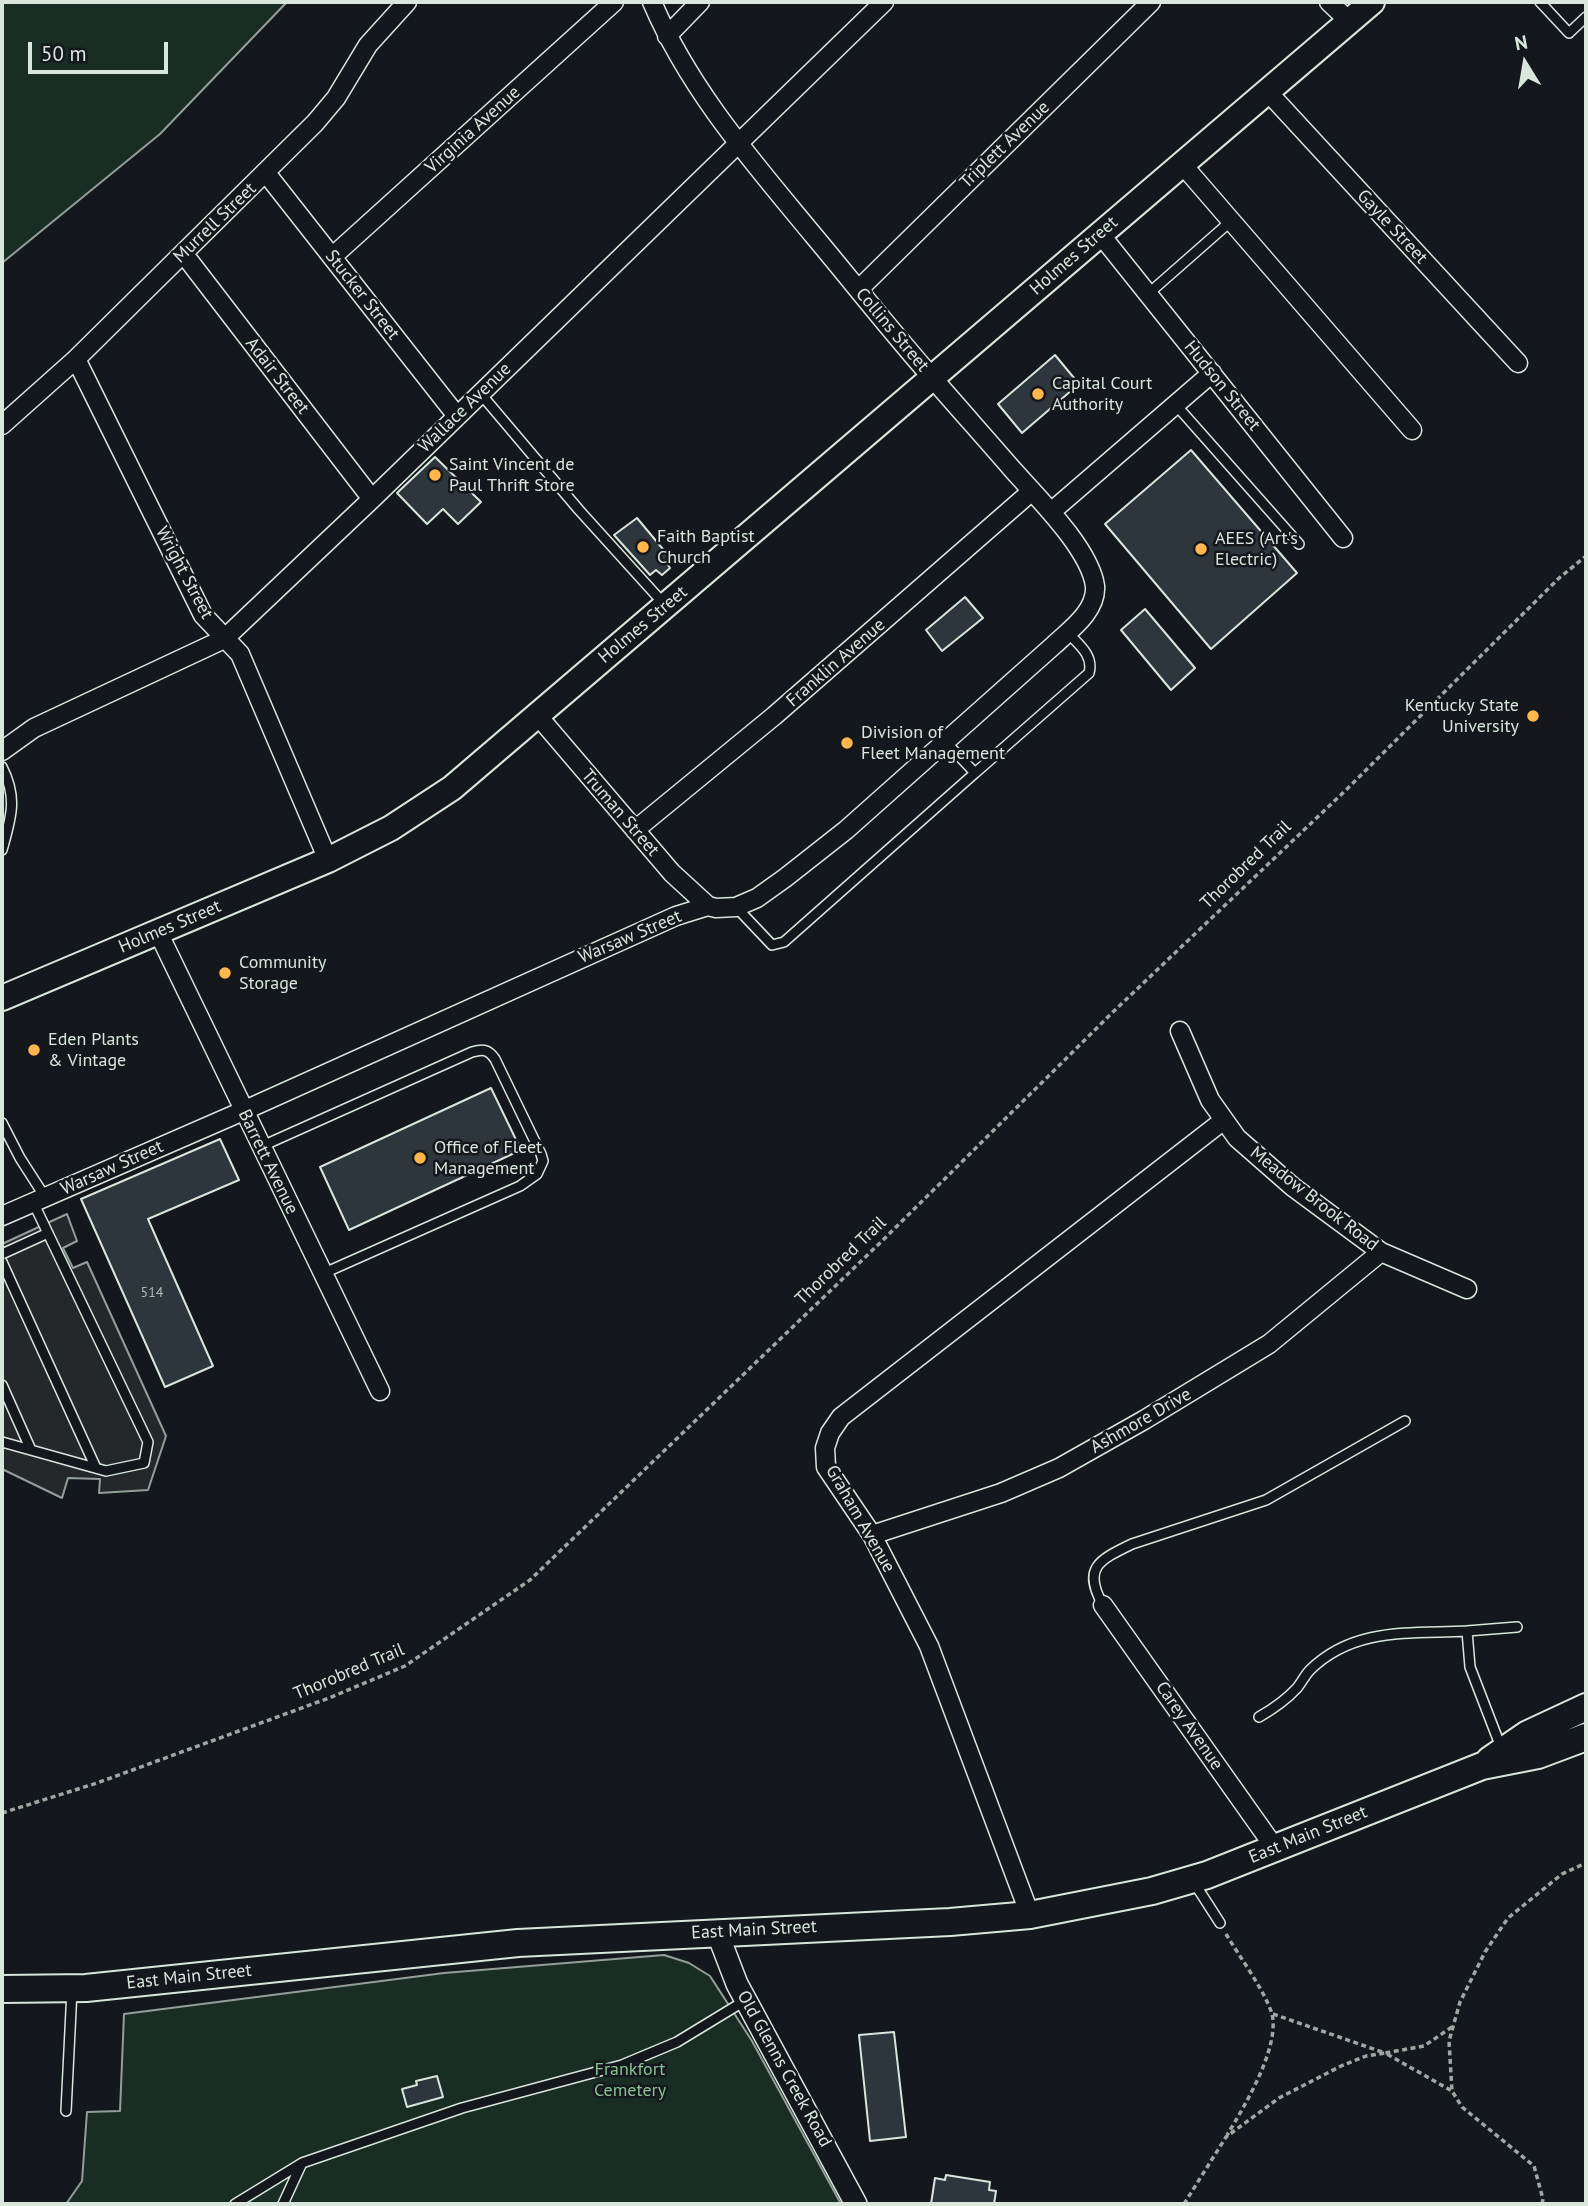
<!DOCTYPE html>
<html>
<head>
<meta charset="utf-8">
<style>
	body { margin:0 }
	#map { position:relative; width:1588px; height:2206px; overflow:hidden; background:#14181c; font-family:"PT Sans",sans-serif }
	canvas { display:block }
	.frame { position:absolute; inset:0; border:4px solid #d8e6dc; pointer-events:none }
	.north { position:absolute; left:1490px; top:28px; width:70px; height:70px; -webkit-text-stroke:5px #14181c; paint-order:stroke; rotate:349deg; font-size:19px; font-weight:700; line-height:28px; text-align:center; color:#d8e6dc }
	.north::after { content:''; display:block; margin:auto; width:24px; height:32px; background:#d8e6dc; clip-path:polygon(50% 0,100% 100%,50% 72%,0 100%) }
	.scale { position:absolute; left:28px; top:42px; width:140px; height:32px; box-sizing:border-box; border:4px solid #d8e6dc; border-top:0; padding-left:9px; font-size:21px; line-height:24px; white-space:nowrap; color:#d8e6dc; -webkit-text-stroke:5px #14181c; paint-order:stroke }
</style>
</head>
<body>
<div id="map">
<canvas width="1588" height="2206"></canvas>
<div class="frame"></div>
<div class="north">N</div>
<div class="scale">50 m</div>
</div>
<script>
const c = document.querySelector('canvas').getContext('2d');
c.lineJoin = 'round';
function fill(path, color) {
  c.fillStyle = color;
  c.fill(path, 'evenodd');
}
function strokePath(path, color, width, dash) {
  c.strokeStyle = color;
  c.lineWidth = width;
  c.lineCap = dash ? 'butt' : 'round';
  c.setLineDash(dash || []);
  c.stroke(path);
}
function write(font, color, halo, rows, align = 'center') {
  c.font = font + ' "PT Sans",sans-serif';
  c.lineWidth = 5;
  c.setLineDash([]);
  c.textBaseline = 'middle';
  c.strokeStyle = halo;
  c.fillStyle = color;
  for (const [text, x, y, turn = 0] of rows) {
    c.save();
    c.translate(x, y);
    c.rotate((+turn || 0) * Math.PI / 180);
    c.textAlign = isNaN(turn) ? turn : align;
    if (halo) c.strokeText(text, 0, 0);
    c.fillText(text, 0, 0);
    c.restore();
  }
}
const green = new Path2D(`
	M2 2H287L160 134 2 263Z
	M664 1955 689 1963 710 1976 752 2041 841 2204H66L82 2181 87 2112 120 2111 124 2014 444 1973Z`);
fill(green, '#1a2d24');
strokePath(green, '#939e99', 2);
const parking = new Path2D(`
	M67 1214 77 1241 63 1248 73 1268 87 1262 166 1436 148 1490 99 1493 100 1479 68 1478 62 1498 2 1469V1244Z`);
fill(parking, '#24282b');
strokePath(parking, '#939e99', 2);
const building = new Path2D(`
	M1055 355 1079 384 1022 433 998 404Z
	M1191 450 1297 573 1211 649 1105 524Z
	M435 457 481 502 458 524 443 509 427 524 397 493Z
	M637 518 672 560 666 562 670 568 662 575 656 570 650 575 614 535Z
	M965 597 983 618 942 651 926 630Z
	M1145 609 1195 668 1171 690 1121 630Z
	M491 1088 521 1150 349 1230 320 1167Z
	M220 1139 239 1180 148 1219 213 1366 165 1387 81 1199Z
	M894 2032 906 2137 870 2141 859 2035Z
	M437 2076 443 2097 407 2107 402 2089 417 2085 416 2081Z
	M946 2175 990 2182 989 2190 996 2191 994 2204H931L935 2178 945 2180Z`);
fill(building, '#2c363c');
strokePath(building, '#d8e6dc', 2);
const service = new Path2D(`
	M1540 2 1569 33 1586 17
	M1148 294 1231 221
	M480 393 579 510 665 605
	M1176 405 1299 544
	M945 741 975 773 1089 673C1094 655 1078 644 1067 632
	M2 767C18 798 11 818 2 850
	M736 907 772 945 784 942 975 773
	M2 1123 20 1158 45 1197
	M260 1147 472 1052C483 1049 488 1049 495 1059L541 1154 543 1161 537 1174 520 1186 322 1274
	M2 1254 48 1233
	M2 1262 96 1468
	M2 1385 31 1450
	M2 1442 106 1471 144 1463 148 1442 33 1202
	M1103 1605C1082 1568 1099 1560 1132 1544L1266 1500 1405 1421
	M1467 1631 1517 1627
	M1259 1717C1273 1709 1286 1700 1297 1688 1302 1682 1305 1675 1310 1670 1354 1627 1409 1634 1467 1631L1470 1667 1502 1750
	M1193 1881 1220 1923
	M66 2111 72 1990
	M235 2204 302 2163 462 2108 622 2065 677 2042 746 2000
	M283 2204 301 2165`);
const minor = new Path2D(`
	M1329 2 1349 21
	M667 36 700 2
	M1267 91 1518 363
	M1182 164 1412 430
	M266 173 457 416
	M1100 234 1343 538
	M183 253 372 499
	M332 257 614 2
	M859 289 1151 2
	M76 359 203 615 240 654 328 860
	M2 425 76 359 315 123 336 98 368 45 407 2
	M1051 512 1212 373
	M538 716 672 873 708 906
	M2 751 34 728 224 639 372 499 884 2
	M635 830 774 716 1032 491
	M158 932 380 1391
	M1180 1031 1210 1100 1237 1138 1293 1187 1381 1252 1467 1289
	M2 1216 243 1111 676 916 708 906 716 908 736 907 757 898 785 878 846 830 1054 645C1070 630 1097 611 1095 586 1090 549 1037 497 1013 470 988 441 962 412 936 382 894 335 855 285 814 236 753 162 690 91 652 2
	M872 1535 1001 1493 1059 1468 1144 1420 1269 1344 1381 1252
	M1103 1605 1275 1848
	M1030 1915 929 1646 872 1535 826 1467 825 1448 830 1433 841 1417 1224 1120`);
const tertiary = new Path2D(`
	M717 1932 737 1984 856 2204`);
const secondary = new Path2D(`
	M2 998 328 860 391 828 452 788 1372 2`);
const primary = new Path2D(`
	M1490 1760 1528 1734 1586 1707
	M2 1989 86 1988 518 1943 950 1922 1030 1915 1152 1891 1207 1875 1482 1766 1538 1755 1586 1737`);
strokePath(service, '#d8e6dc', 12);
strokePath(minor, '#d8e6dc', 21);
strokePath(tertiary, '#d8e6dc', 24);
strokePath(secondary, '#d8e6dc', 28);
strokePath(primary, '#d8e6dc', 30);
strokePath(new Path2D(`
	M2 1813 97 1783 329 1698 405 1666 530 1580 882 1241 1114 1011 1347 789 1558 579 1586 556
	M1226 1934C1239 1956 1265 1991 1272 2014 1280 2048 1244 2107 1227 2135
	M1273 2014 1385 2053 1424 2046 1452 2027
	M1184 2204 1226 2137 1279 2098 1341 2066 1366 2056 1385 2053 1452 2091
	M1542 2204 1543 2199 1534 2166 1462 2107 1452 2091 1449 2041 1460 2002 1485 1952 1508 1918 1562 1874 1586 1863`), '#9da8a2', 3.5, [5, 3.5]);
strokePath(service, '#14181c', 9);
strokePath(minor, '#14181c', 18);
strokePath(tertiary, '#14181c', 21);
strokePath(secondary, '#14181c', 24);
strokePath(primary, '#14181c', 26);
for (const [x, y, r, color] of [
	[1038,394,7,"#ffb74d"],
	[435,475,7,"#ffb74d"],
	[643,547,7,"#ffb74d"],
	[1201,549,7,"#ffb74d"],
	[1533,716,7,"#ffb74d"],
	[847,743,7,"#ffb74d"],
	[225,973,7,"#ffb74d"],
	[34,1050,7,"#ffb74d"],
	[420,1158,7,"#ffb74d"]
]) {
  const dot = new Path2D();
  dot.arc(x, y, r, 0, 2 * Math.PI);
  c.fillStyle = color;
  c.fill(dot);
  strokePath(dot, '#14181c', 2.5);
}
write('14px', '#adbab4', null, [
	["514",152,1293]
]);
write('18px', '#d8e6dc', '#14181c', [
	["Virginia Avenue",473,130,-42],
	["Triplett Avenue",1005,145,-44],
	["Murrell Street",215,223,-44],
	["Gayle Street",1392,227,47],
	["Holmes Street",1074,256,-41],
	["Stucker Street",362,295,52],
	["Collins Street",892,330,50],
	["Adair Street",277,376,52],
	["Hudson Street",1222,386,51],
	["Wallace Avenue",465,408,-44],
	["Wright Street",184,573,62],
	["Holmes Street",643,625,-40],
	["Franklin Avenue",836,663,-41],
	["Truman Street",620,813,49],
	["Thorobred Trail",1246,865,-44],
	["Holmes Street",170,927,-23],
	["Warsaw Street",630,937,-23],
	["Barrett Avenue",268,1162,64],
	["Warsaw Street",112,1168,-24],
	["Meadow Brook Road",1314,1199,38],
	["Thorobred Trail",841,1261,-44],
	["Ashmore Drive",1141,1421,-30],
	["Graham Avenue",860,1519,60],
	["Thorobred Trail",349,1672,-23],
	["Carey Avenue",1189,1726,55],
	["East Main Street",1308,1835,-22],
	["East Main Street",754,1930,-3],
	["East Main Street",189,1977,-6],
	["Old Glenns Creek Road",784,2069,61]
]);
write('18px', '#d8e6dc', '#14181c', [
	["Capital Court",1052,384],
	["Authority",1052,405],
	["Saint Vincent de",449,465],
	["Paul Thrift Store",449,486],
	["Faith Baptist",657,537],
	["Church",657,558],
	["AEES (Art's",1215,539],
	["Electric)",1215,560],
	["Kentucky State",1519,706,"right"],
	["University",1519,727,"right"],
	["Division of",861,733],
	["Fleet Management",861,754],
	["Community",239,963],
	["Storage",239,984],
	["Eden Plants",48,1040],
	["& Vintage",48,1061],
	["Office of Fleet",434,1148],
	["Management",434,1169]
], 'left');
write('18px', '#8ac095', '#14181c', [
	["Frankfort",630,2070],
	["Cemetery",630,2091]
]);
</script>
</body>
</html>
